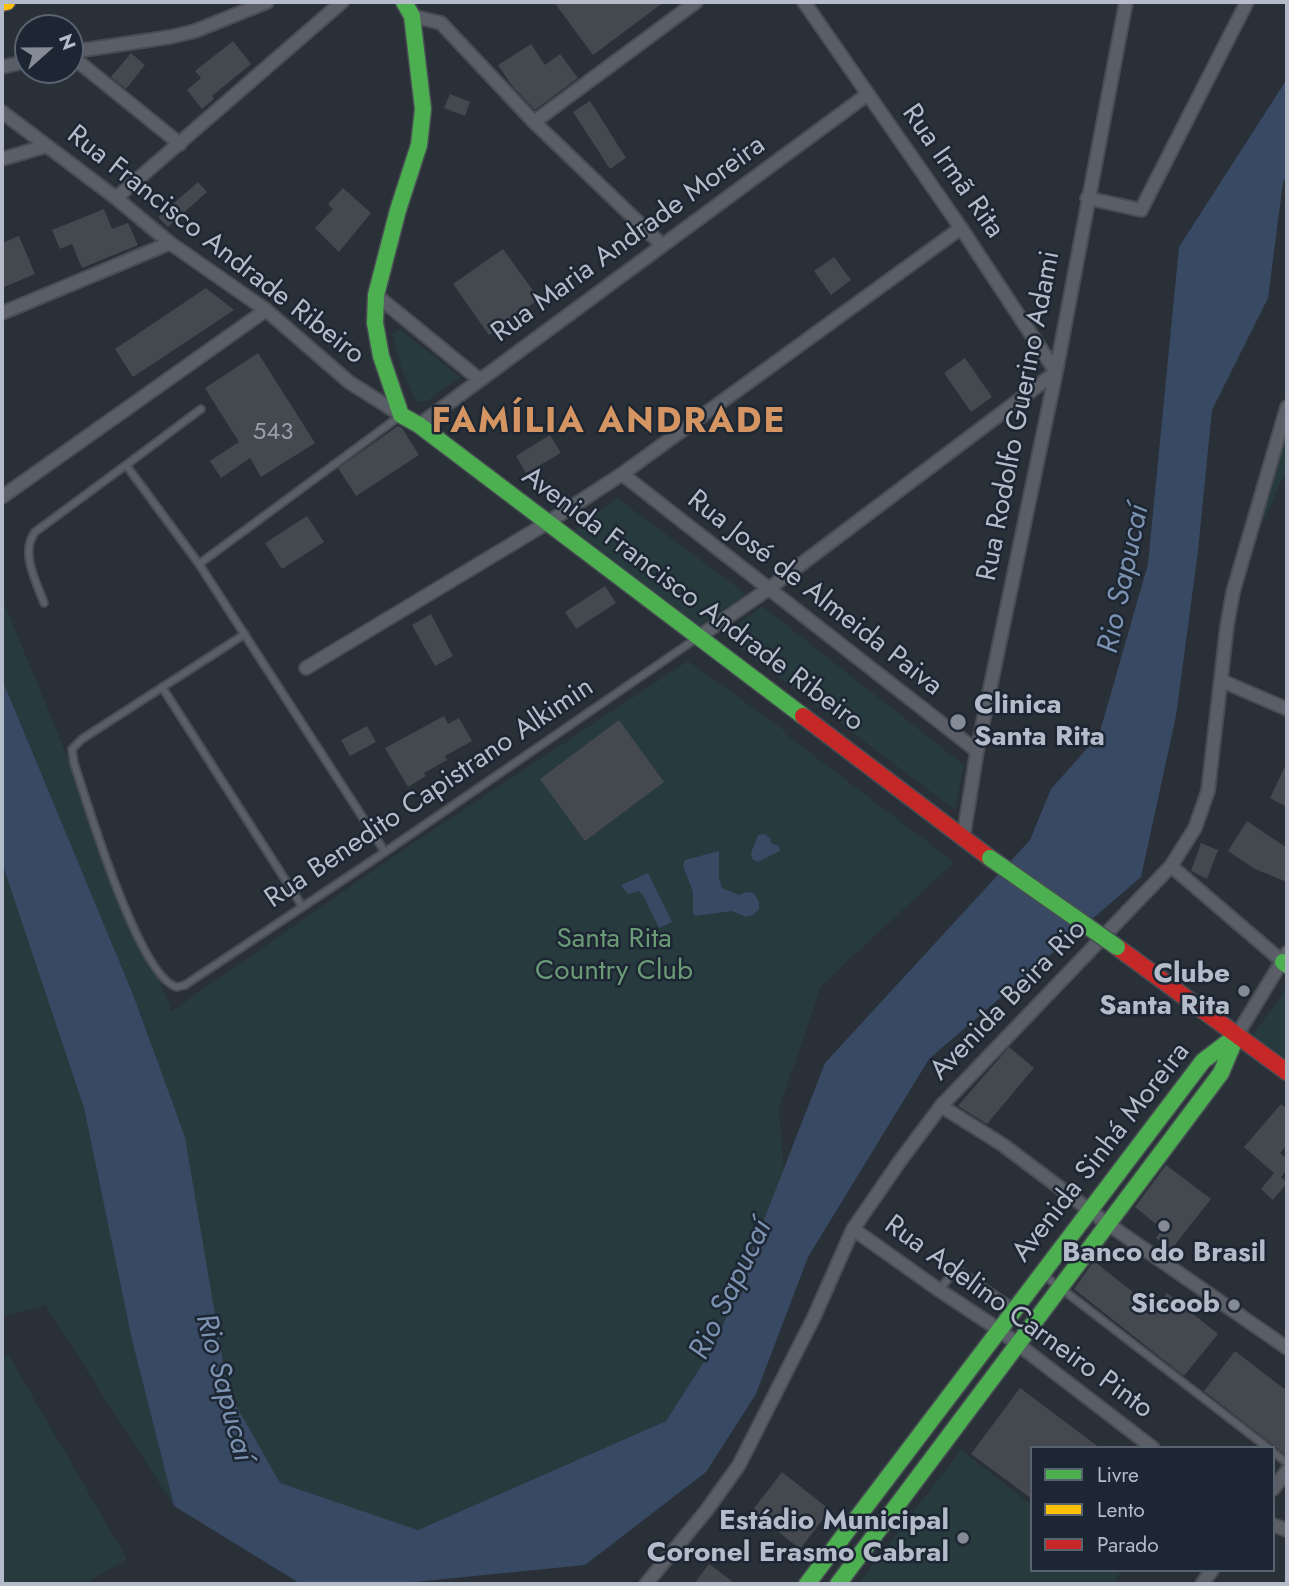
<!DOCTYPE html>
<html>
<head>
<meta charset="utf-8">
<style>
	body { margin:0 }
	#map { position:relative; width:1289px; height:1586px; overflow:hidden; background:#2a3038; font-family:Jost,sans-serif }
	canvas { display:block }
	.frame { position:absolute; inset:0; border:4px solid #b4bcc9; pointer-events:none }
	.legend { position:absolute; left:1030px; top:1446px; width:245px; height:126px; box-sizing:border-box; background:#1d2633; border:2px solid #59626f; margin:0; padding:9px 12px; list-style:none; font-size:21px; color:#b4bcc9 }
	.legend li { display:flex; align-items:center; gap:14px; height:35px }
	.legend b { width:35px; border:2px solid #59626f }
	.north { position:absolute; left:14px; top:14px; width:70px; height:70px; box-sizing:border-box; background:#1d2633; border:2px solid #59626f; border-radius:50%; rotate:69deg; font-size:19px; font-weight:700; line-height:28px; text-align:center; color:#b4bcc9 }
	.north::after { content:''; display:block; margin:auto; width:24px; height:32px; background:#848b96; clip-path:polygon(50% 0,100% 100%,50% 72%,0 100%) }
</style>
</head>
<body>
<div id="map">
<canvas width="1289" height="1586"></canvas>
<div class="frame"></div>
<ul class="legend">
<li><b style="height:9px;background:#4caf50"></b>Livre</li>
<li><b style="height:9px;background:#ffc107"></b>Lento</li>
<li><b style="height:9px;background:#c62828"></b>Parado</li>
</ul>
<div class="north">N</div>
</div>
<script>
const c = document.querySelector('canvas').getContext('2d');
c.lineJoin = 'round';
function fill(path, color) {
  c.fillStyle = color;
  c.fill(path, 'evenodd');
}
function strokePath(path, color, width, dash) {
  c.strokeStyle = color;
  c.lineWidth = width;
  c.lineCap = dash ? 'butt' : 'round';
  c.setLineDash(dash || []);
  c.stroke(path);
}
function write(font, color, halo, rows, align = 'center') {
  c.font = font + ' Jost,sans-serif';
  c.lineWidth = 5;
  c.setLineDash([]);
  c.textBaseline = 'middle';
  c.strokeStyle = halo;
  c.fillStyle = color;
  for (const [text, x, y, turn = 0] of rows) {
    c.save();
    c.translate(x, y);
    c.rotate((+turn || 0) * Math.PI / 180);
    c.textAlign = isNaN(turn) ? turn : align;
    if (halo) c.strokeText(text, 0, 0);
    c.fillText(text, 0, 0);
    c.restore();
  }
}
fill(new Path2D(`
	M401 330 460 377 426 402 416 401 402 370 392 334Z
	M1287 419V469L1263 522 1256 518Z
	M617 498 746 594 699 626 574 530Z
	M2 598 172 1011 400 852 688 661 785 731 784 733 954 862 821 986 779 1109 784 1171 716 1343 666 1421 418 1530 280 1484 228 1391 185 1137 134 997 2 679Z
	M762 606 964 765 955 810 723 635Z
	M2 863 84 1108 132 1340 174 1506 45 1305 2 1317Z
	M1287 987V1060L1253 1035Z
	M8 1354 127 1559 84 1584H2V1358Z
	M961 1450 1032 1505V1570H1115L1120 1574 1112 1584H858Z`), '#273a3e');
fill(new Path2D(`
	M1287 79V176L1283 182 1268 298 1212 410 1198 551 1176 716 1141 877 929 1059 808 1257 756 1394 706 1472 585 1565 394 1584H301L174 1506 132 1340 84 1108 2 863V679L134 997 185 1137 228 1391 280 1483 418 1530 666 1421 716 1343 825 1063 1030 840 1051 789 1099 735 1148 564 1179 247Z
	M765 834 770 838 771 843 779 846 780 851 758 862 752 859 751 853 758 835Z
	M719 851V878L722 888 739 895 746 892 754 893 759 902V909L753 915 746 917 732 911 695 916 693 913V892L683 866 685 860Z
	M648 873 672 922 659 928 643 895 639 891 628 894 621 885Z`), '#384963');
fill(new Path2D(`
	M554 2H664L593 55Z
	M233 41 251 64 212 96 214 99 202 109 187 90 201 78 195 71Z
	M531 44 545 65 560 54 578 78 535 110 513 87 498 65Z
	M131 53 145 65 126 89 111 77Z
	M450 94 470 102 465 116 444 108Z
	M590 101 626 158 610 169 573 112Z
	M198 182 207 192 168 227 158 217Z
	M343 188 371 213 339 252 315 228 333 209 328 204Z
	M104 209 112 229 128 223 138 245 82 268 72 244 60 249 52 230Z
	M19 236 35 274 2 288V243Z
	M503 249 539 299 489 335 453 284Z
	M834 257 851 280 831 295 814 271Z
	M206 288 234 310 133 377 115 349Z
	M258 353 315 443 261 477 250 458 221 478 210 461 239 442 205 388Z
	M965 358 992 397 971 412 944 373Z
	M398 426 402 428 419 455 356 496 338 468Z
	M550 435 561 453 526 473 516 456Z
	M307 516 324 542 282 569 265 543Z
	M605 586 616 603 576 629 565 612Z
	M431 614 453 656 435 666 412 625Z
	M444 716 448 724 459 718 472 741 445 756 447 760 424 773 426 776 408 787 385 748Z
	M619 720 664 782 585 841 540 779Z
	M367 726 376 742 350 756 341 740Z
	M1287 762V807L1270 798Z
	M1247 821 1287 848V882L1255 869 1228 851Z
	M1201 843 1218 850 1207 879 1191 871Z
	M1009 1047 1034 1068 987 1124 958 1106Z
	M1281 1104 1287 1109V1145L1280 1153 1287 1159V1169L1281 1177 1287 1183 1273 1200 1261 1189 1274 1173 1244 1147Z
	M1166 1165 1211 1199 1171 1250 1156 1238 1162 1229 1135 1207Z
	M1094 1261 1154 1309 1167 1293 1218 1334 1184 1376 1074 1289Z
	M1235 1351 1287 1391V1456L1204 1391Z
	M1020 1388 1100 1448H1032V1499L971 1454Z
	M782 1472 830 1510 800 1549 752 1511Z
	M709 1564 736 1584H694Z`), '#444950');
const lane = new Path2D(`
	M126 465 201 409
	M199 564 400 416
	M44 603C36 581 20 553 35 532L126 465 199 564 385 852
	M245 634 82 739 72 749 74 763C87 802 139 978 177 987L185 985 385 852 697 638
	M162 687 302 906
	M1045 1276 1268 1448
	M939 1290 952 1274 959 1271 1014 1308
	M1273 1452 1287 1463`);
const street = new Path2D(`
	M412 16 441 23 534 122 662 245
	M70 52 170 37 195 31 267 2
	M70 55 180 144
	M2 67 28 61
	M2 112 116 198 170 243 266 310 349 382 401 415
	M534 122 696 2
	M2 159 46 146
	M116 198 342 2
	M1087 198 1141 210 1247 2
	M376 295 480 380
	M2 313 170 243
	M419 425 868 94
	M622 474 977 751
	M2 497 266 310
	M697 638 767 590 1056 372 961 228 804 2
	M306 668 547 523 622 474 961 228
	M1222 681 1287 709
	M963 839 977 751 1056 372 1126 2
	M1171 866 1283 962
	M1237 1035 1287 953
	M941 1106 1003 1145 1108 1224 1287 1348
	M853 1229 939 1290 998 1329 1153 1448
	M1273 1489 1287 1471
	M1273 1525 1287 1530
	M646 1584 706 1511 739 1465 814 1317 853 1229 900 1161 941 1106 1171 866 1195 828 1208 791 1227 626 1233 592 1287 407
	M1202 1584 1212 1570`);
const fast = new Path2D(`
	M404 2 412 16 423 109 419 145 398 210 376 295 375 323 381 356 401 415 419 425 803 716
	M1283 962 1287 965
	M807 1584 1203 1061 1237 1035
	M838 1584 1221 1073 1237 1035`);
const slow = new Path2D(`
	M2 3 7 2`);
const jam = new Path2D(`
	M803 716 990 858
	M1117 947 1287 1072`);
strokePath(lane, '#484c53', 10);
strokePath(street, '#484c53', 16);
strokePath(fast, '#484c53', 19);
strokePath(slow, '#484c53', 19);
strokePath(jam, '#484c53', 19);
strokePath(lane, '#5a5e66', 6);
strokePath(street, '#5a5e66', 12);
strokePath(fast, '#4caf50', 16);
strokePath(slow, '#ffc107', 16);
strokePath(jam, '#c62828', 16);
const fastBridge = new Path2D(`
	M990 858 1117 947`);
strokePath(fastBridge, '#484c53', 19, []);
strokePath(fastBridge, '#4caf50', 16);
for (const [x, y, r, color] of [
	[958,722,9,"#848b96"],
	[1244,991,7,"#848b96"],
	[1164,1226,7,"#848b96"],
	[1234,1305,7,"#848b96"],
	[963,1538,7,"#848b96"]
]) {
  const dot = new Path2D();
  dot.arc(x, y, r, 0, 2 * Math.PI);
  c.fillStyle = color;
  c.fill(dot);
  strokePath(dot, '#1d2633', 2.5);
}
write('24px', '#989fab', null, [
	["543",273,433]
]);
write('28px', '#b4bcc9', '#1d2633', [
	["Rua Irmã Rita",952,172,55],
	["Rua Maria Andrade Moreira",629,240,-36],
	["Rua Francisco Andrade Ribeiro",215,246,38],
	["Rua Rodolfo Guerino Adami",1020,416,-79],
	["Rua José de Almeida Paiva",814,594,38],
	["Avenida Francisco Andrade Ribeiro",692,600,37],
	["Rua Benedito Capistrano Alkimin",430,794,-34],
	["Avenida Beira Rio",1009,1001,-46],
	["Avenida Sinhá Moreira",1102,1153,-52],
	["Rua Adelino Carneiro Pinto",1018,1318,36]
]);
write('bold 28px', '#b4bcc9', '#1d2633', [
	["Clinica",974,706,"left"],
	["Santa Rita",974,738,"left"],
	["Clube",1230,975],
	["Santa Rita",1230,1007],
	["Banco do Brasil",1164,1254,"center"],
	["Sicoob",1220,1305],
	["Estádio Municipal",949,1522],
	["Coronel Erasmo Cabral",949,1554]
], 'right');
write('28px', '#6b9a76', '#1d2633', [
	["Santa Rita",614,940],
	["Country Club",614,972]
]);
write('italic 30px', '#7c92b1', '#1d2633', [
	["Rio Sapucaí",1125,579,-78],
	["Rio Sapucaí",732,1290,-64],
	["Rio Sapucaí",223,1388,75]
]);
c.letterSpacing = '2px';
write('bold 35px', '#d59563', '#1d2633', [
	["FAMÍLIA ANDRADE",609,424]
]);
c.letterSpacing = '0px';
</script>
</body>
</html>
